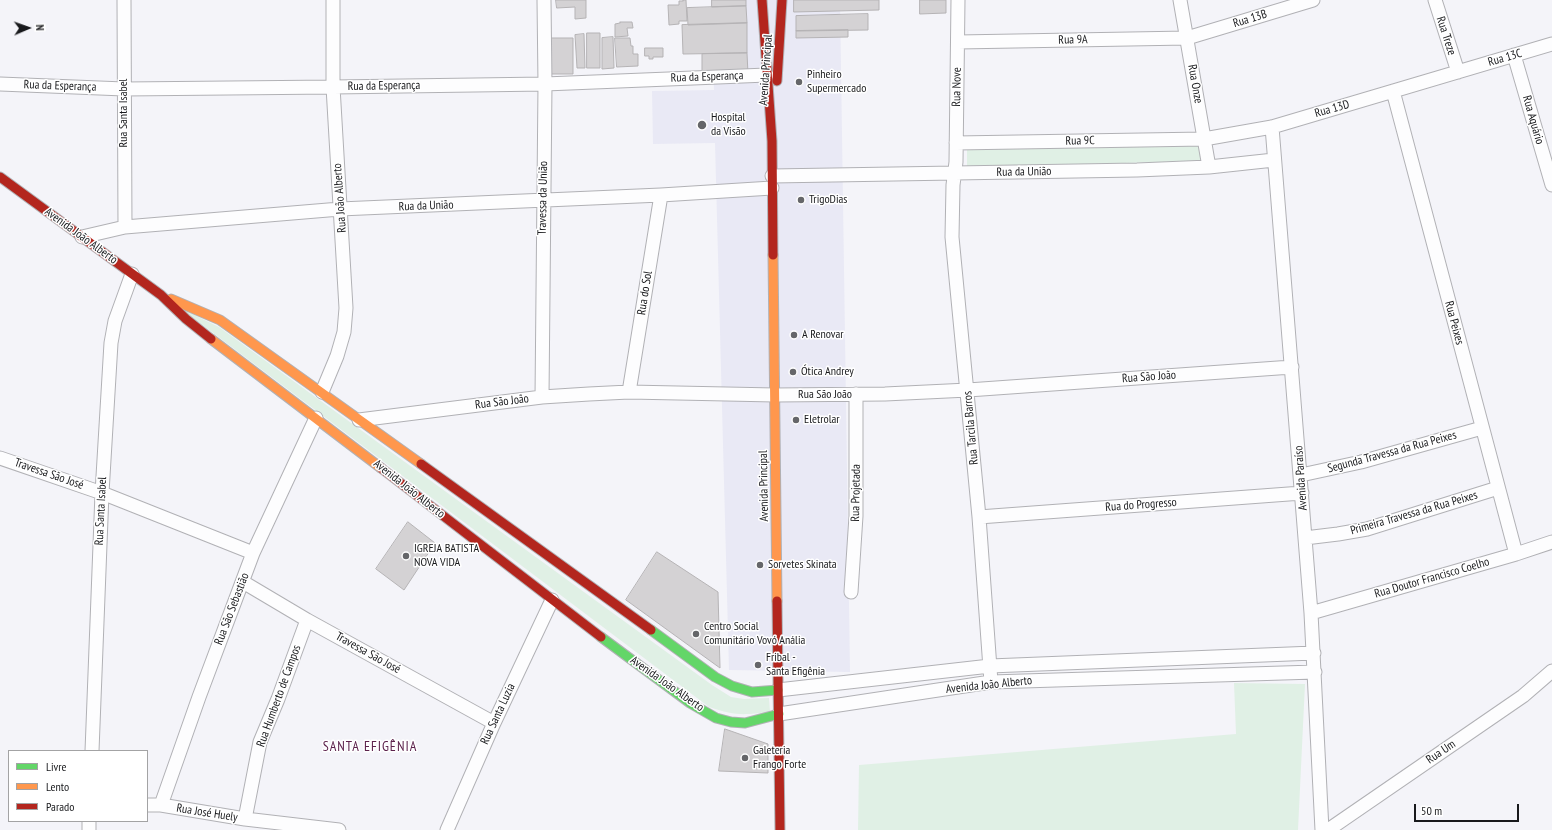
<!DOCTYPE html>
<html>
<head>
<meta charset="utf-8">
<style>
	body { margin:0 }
	#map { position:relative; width:1552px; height:830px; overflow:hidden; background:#f4f4f9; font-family:"PT Sans Narrow",sans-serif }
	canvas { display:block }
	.legend { position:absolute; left:8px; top:750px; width:140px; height:72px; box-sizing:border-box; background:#fff; border:1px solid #a3a3a4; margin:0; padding:5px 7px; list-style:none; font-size:12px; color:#18191c }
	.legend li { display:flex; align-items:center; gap:8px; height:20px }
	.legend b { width:20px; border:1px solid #a3a3a4 }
	.north { position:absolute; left:8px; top:8px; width:40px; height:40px; -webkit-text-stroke:3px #fff; paint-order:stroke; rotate:88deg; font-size:11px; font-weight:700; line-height:16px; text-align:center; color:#18191c }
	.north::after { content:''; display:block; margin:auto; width:14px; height:18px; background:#18191c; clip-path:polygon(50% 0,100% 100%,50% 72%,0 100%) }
	.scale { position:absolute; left:1414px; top:804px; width:105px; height:18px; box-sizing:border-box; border:2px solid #18191c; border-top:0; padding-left:5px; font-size:12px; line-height:14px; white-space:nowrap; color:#18191c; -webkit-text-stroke:3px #fff; paint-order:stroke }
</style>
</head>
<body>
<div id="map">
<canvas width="1552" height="830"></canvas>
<ul class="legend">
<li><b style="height:5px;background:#63d668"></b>Livre</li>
<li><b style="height:5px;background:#ff974d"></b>Lento</li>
<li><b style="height:5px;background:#b3261e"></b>Parado</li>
</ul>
<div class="north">N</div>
<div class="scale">50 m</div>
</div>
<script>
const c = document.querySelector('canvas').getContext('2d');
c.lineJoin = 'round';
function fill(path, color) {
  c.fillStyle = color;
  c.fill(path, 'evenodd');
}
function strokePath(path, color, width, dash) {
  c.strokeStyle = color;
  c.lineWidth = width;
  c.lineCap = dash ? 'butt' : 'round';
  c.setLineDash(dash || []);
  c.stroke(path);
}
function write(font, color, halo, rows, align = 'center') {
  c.font = font + ' "PT Sans Narrow",sans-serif';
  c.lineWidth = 3;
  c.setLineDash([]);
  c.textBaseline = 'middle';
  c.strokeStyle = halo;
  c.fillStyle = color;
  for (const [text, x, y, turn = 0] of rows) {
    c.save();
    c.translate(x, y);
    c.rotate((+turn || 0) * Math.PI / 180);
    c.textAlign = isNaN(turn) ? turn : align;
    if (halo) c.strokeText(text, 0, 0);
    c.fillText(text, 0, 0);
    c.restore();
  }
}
fill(new Path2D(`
	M711 0H840L850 672 729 670 715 143 653 144 652 91 714 90Z`), '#e9e9f5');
fill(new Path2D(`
	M1200 145 1202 161 967 167V148Z
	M180 308 219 327 712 685 731 697 744 699 769 698 770 712C743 715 735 716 709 707Z
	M1234 683 1305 684 1298 830H858L859 765 1236 734Z`), '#e0f0e5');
const building = new Path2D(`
	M556 0H586V18L575 19V7L557 8Z
	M683 0H686L687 21H679V24L669 25 668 5H679V1H683Z
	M712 0H746V6L712 7Z
	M794 0H879V10L794 12Z
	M920 0H946V13L920 14Z
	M746 6 747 23 688 25 687 8Z
	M868 14V30L796 31V16Z
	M620 22H632L633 28H627L628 36 615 37V24L620 23Z
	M747 23V53L683 54 682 25Z
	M848 30V37L796 38V31Z
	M587 33H600V68H587Z
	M584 34 585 68H577L575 35Z
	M613 37 614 68 602 69V38Z
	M551 38H573V74H552Z
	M615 38H630L631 46H633V54H638V66L617 67Z
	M645 48H663V57H653V59H649V56H645Z
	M747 53 748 74 702 76V54Z
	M408 522 435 543 404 590 376 569Z
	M657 552 718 592 720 668 626 600Z
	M725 729 768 744V773L719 771Z`);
fill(building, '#d4d2d4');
strokePath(building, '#b5b3b5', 1);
const street = new Path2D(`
	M124 0 125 227
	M958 0 956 162 953 185 952 237 979 517 991 682
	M1180 0 1209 167
	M1435 0 1458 72
	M958 42 1187 38 1313 0
	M1514 55 1552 185
	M0 84 124 89 333 87 545 84 767 75
	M1393 91 1516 554
	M1272 127 1311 613 1322 830
	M956 143 1204 139 1272 127 1552 44
	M772 176 1137 170 1209 167 1274 160
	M82 237 125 227 340 209 661 195 772 188
	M322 392 337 356 344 332 346 308 333 87V0
	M629 392 661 195
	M542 397 545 84 544 0
	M359 420 542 397 589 394 629 392 775 395 885 394 968 390 1292 367
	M0 458 102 493 253 553
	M1301 475 1361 462 1482 428
	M979 517 1302 493
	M1305 538 1338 534 1367 529 1498 488
	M243 582 307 620 494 723
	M851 592 856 516V394
	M1311 613 1516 554 1552 542
	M778 690 990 666 1314 653
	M779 714 991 682 1315 672
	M92 751 102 493 111 343 115 321 132 274
	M147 805H161L245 819 339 830
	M161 805 199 697 253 553 316 418
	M245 819 260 742 278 699 307 620
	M89 830V821
	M447 830 494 723 552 600
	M1328 830 1523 696 1552 671`);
const fast = new Path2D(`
	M651 630 715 677 732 686 752 692 778 690
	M601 637 690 703 716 718 731 722 745 723 779 714`);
const slow = new Path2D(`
	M773 255 777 601
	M171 299 220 320 421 464
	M211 339 381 468`);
const jam = new Path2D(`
	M762 0 772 141 773 255
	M777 81 782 0
	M0 177 161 295 186 319 211 339
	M421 464 651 630
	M381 468 601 637
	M777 601 780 830`);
strokePath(street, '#b1b1b5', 15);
strokePath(fast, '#b1b1b5', 11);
strokePath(slow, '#b1b1b5', 11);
strokePath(jam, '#b1b1b5', 11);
strokePath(street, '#fdfdfe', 13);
strokePath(fast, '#63d668', 9);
strokePath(slow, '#ff974d', 9);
strokePath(jam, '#b3261e', 9);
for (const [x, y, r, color] of [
	[799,82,4,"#656669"],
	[702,125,5,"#656669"],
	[801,200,4,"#656669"],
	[794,335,4,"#656669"],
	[793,372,4,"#656669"],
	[796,420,4,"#656669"],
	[406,556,4,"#656669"],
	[760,565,4,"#656669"],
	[696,634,4,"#656669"],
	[758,665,4,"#656669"],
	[745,758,4,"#656669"]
]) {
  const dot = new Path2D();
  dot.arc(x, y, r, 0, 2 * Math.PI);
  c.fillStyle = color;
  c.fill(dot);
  strokePath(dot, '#fff', 1.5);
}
write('12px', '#18191c', '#fff', [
	["Rua 13B",1250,19,-17],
	["Rua Treze",1446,36,72],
	["Rua 9A",1073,40,-1],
	["Rua 13C",1505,58,-16],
	["Avenida Principal",766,70,-86],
	["Rua da Esperança",707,77,-2],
	["Rua Onze",1195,84,80],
	["Rua da Esperança",60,86,2],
	["Rua da Esperança",384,86,-1],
	["Rua Nove",957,87,-89],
	["Rua 13D",1332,109,-16],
	["Rua Santa Isabel",124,113,-90],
	["Rua Aquário",1533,120,74],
	["Rua 9C",1080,141,-1],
	["Rua da União",1024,172,-1],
	["Rua João Alberto",340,198,-94],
	["Travessa da União",543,198,-89],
	["Rua da União",426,206,-2],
	["Avenida João Alberto",81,236,36],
	["Rua do Sol",645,293,-81],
	["Rua Peixes",1454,323,75],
	["Rua São João",1149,377,-4],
	["Rua São João",825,395],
	["Rua São João",502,402,-7],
	["Rua Tarcila Barros",971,428,-95],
	["Segunda Travessa da Rua Peixes",1392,452,-15],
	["Travessa São José",49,474,19],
	["Avenida Paraíso",1301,478,-94],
	["Avenida Principal",764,486,-91],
	["Avenida João Alberto",409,489,38],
	["Rua Projetada",856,493,-89],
	["Rua do Progresso",1141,505,-4],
	["Rua Santa Isabel",101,511,-87],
	["Primeira Travessa da Rua Peixes",1414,513,-16],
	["Rua Doutor Francisco Coelho",1432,578,-16],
	["Rua São Sebastião",232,609,-69],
	["Travessa São José",368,653,29],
	["Avenida João Alberto",667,684,35],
	["Avenida João Alberto",989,685,-6],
	["Rua Humberto de Campos",279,696,-70],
	["Rua Santa Luzia",498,714,-65],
	["Rua Um",1441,752,-34],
	["Rua José Huely",207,813,9]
]);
write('12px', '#18191c', '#fff', [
	["Pinheiro",807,75],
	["Supermercado",807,89],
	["Hospital",711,118],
	["da Visão",711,132],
	["TrigoDias",809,200],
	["A Renovar",802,335],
	["Ótica Andrey",801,372],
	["Eletrolar",804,420],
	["IGREJA BATISTA",414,549],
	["NOVA VIDA",414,563],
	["Sorvetes Skinata",768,565],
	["Centro Social",704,627],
	["Comunitário Vovó Anália",704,641],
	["Fribal -",766,658],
	["Santa Efigênia",766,672],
	["Galeteria",753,751],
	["Frango Forte",753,765]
], 'left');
c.letterSpacing = '1px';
write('14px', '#5c224c', '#fff', [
	["SANTA EFIGÊNIA",370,747]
]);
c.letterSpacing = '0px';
</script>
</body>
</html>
